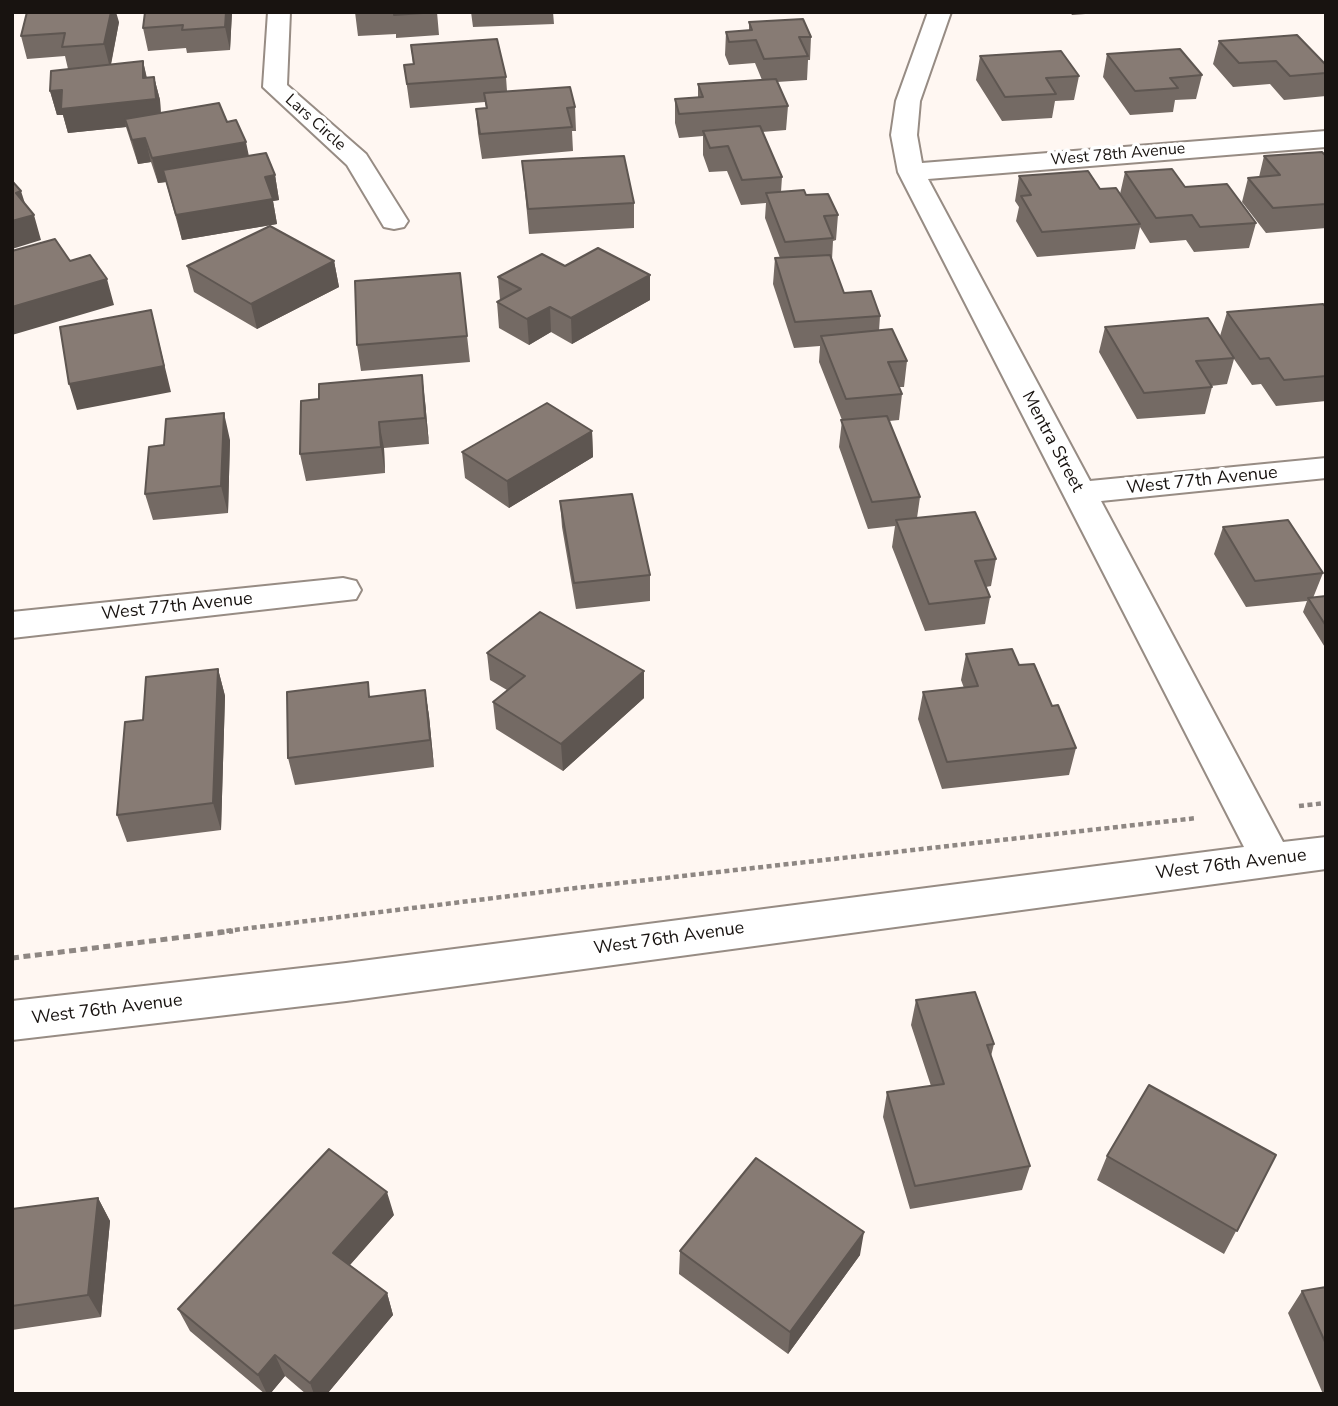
<!DOCTYPE html>
<html>
<head>
<meta charset="utf-8">
<style>
	body { margin:0 }
	#map { position:relative; width:1338px; height:1406px; overflow:hidden; background:#fff7f2; font-family:"Nunito Sans",sans-serif }
	canvas { display:block }
	.frame { position:absolute; inset:0; border:14px solid #181310; pointer-events:none }
</style>
</head>
<body>
<div id="map">
<canvas width="1338" height="1406"></canvas>
<div class="frame"></div>
</div>
<script>
const c = document.querySelector('canvas').getContext('2d');
c.lineJoin = 'round';
function strokePath(path, color, width, dash) {
  c.strokeStyle = color;
  c.lineWidth = width;
  c.lineCap = dash ? 'butt' : 'round';
  c.setLineDash(dash || []);
  c.stroke(path);
}
function fill(path, color) {
  c.fillStyle = color;
  c.fill(path, 'evenodd');
}
function write(font, color, halo, rows, align = 'center') {
  c.font = font + ' "Nunito Sans",sans-serif';
  c.lineWidth = 7;
  c.setLineDash([]);
  c.textBaseline = 'middle';
  c.strokeStyle = halo;
  c.fillStyle = color;
  for (const [text, x, y, turn = 0] of rows) {
    c.save();
    c.translate(x, y);
    c.rotate((+turn || 0) * Math.PI / 180);
    c.textAlign = isNaN(turn) ? turn : align;
    if (halo) c.strokeText(text, 0, 0);
    c.fillText(text, 0, 0);
    c.restore();
  }
}
const minor = new Path2D(`
	M268 12H290L287 85 366 154 408 221 404 227 394 229 384 227 347 165 263 87Z
	M928 12H951L920 101 917 135 922 163 1326 131V147L928 179 1090 481 1326 458V478L1101 501 1283 842 1326 837V869L346 1001 12 1040V1001L346 963 1244 847 898 172 891 135 896 101Z
	M343 578 356 581 361 590 356 599 12 638V612Z`);
strokePath(minor, '#978c84', 4);
strokePath(new Path2D(`
	M1299 806 1326 803
	M218 932 567 889 1197 818`), '#8e8783', 4.5, [5, 3.5]);
strokePath(new Path2D(`
	M12 958 233 931`), '#8e8783', 5, [7, 4.5]);
fill(minor, '#fff');
fill(new Path2D(`
	M145 12H232L230 50 187 53 186 48 148 51 143 28Z
	M355 12H437L439 35 396 38V34L358 36Z
	M471 12H553L554 24 473 27Z
	M1070 12H1112L1072 15Z
	M119 22 111 65 143 61 147 78 154 77 160 100 161 113 227 122 248 156 275 175 279 200 273 201 277 224 182 240 166 182 158 183 151 162 138 164 126 127 68 133 63 115H57L50 91 68 69 65 56 27 59 21 36Z
	M749 22 811 37 810 60H808L807 80 777 82 788 106 786 130 762 132 782 177 781 192 806 195 838 215 836 240 833 241 832 260 844 293 880 316 879 331 907 361 904 387H899L902 394 899 420 889 421 920 497 917 518 996 559 991 586 986 587 990 597 985 624 925 631 892 547 895 526 868 529 839 447 842 420 819 362 820 346 794 348 773 284 775 258H780L765 218 766 203 741 205 727 171 709 172 703 155V136L679 138 675 123V99L698 97V84L762 80 755 63 729 65 725 55 726 32 749 31Z
	M1219 41 1326 65V96L1284 100 1270 84 1233 87 1213 64Z
	M411 45 506 77 507 91 575 107 576 131H572L573 151 482 159 478 133 476 109 486 108 485 102 410 108 404 65 413 64Z
	M1107 54 1202 75 1196 99 1175 100 1173 112 1130 115 1103 77Z
	M980 56 1079 76 1074 100 1055 101 1052 118 1002 121 976 80Z
	M1264 156H1326V228L1266 233 1242 202 1248 178 1259 177Z
	M522 161 634 203V228L529 234Z
	M1125 172 1185 187 1256 223 1249 248 1194 252 1186 240 1150 243 1140 227 1135 249 1037 257 1016 221 1019 207 1015 201 1019 176 1120 194Z
	M334 261 339 287 257 329 194 292 187 266Z
	M565 266 650 300 572 344 551 332 529 345 499 328 497 302 500 300 498 277Z
	M460 273 470 362 361 371 357 345Z
	M1326 307V401L1276 406 1261 384 1252 385 1234 359 1227 384 1211 386 1212 387 1205 414 1137 419 1099 352 1105 327 1220 336 1227 312Z
	M425 401 429 444 384 448 385 473 306 481 300 454Z
	M592 431 593 457 509 508 465 478 462 452Z
	M230 440 228 513 153 520 145 494 164 445Z
	M560 501 650 575V601L576 609 562 527Z
	M1223 527 1323 573 1313 598 1326 596V649L1303 612 1307 601 1246 607 1214 554Z
	M487 653 644 698 563 771 496 729 493 702 507 690 490 680Z
	M966 654 1052 706 1076 748 1069 775 942 789 918 719 923 692 964 688 961 680Z
	M218 669 225 696 221 830 127 842 117 815 143 720Z
	M425 690 429 716 434 767 295 785 288 758Z
	M916 1000 994 1044 991 1056 1030 1166 1022 1190 910 1209 883 1117 887 1092 931 1086 911 1025Z
	M1276 1155 1224 1254 1097 1180 1107 1156Z
	M98 1198 110 1221 101 1317 12 1330V1209Z
	M394 1215 350 1265 387 1293 393 1315 327 1394H306L285 1376 270 1394H265L190 1331 178 1309Z
	M680 1251 860 1255 788 1354 679 1274Z
	M1326 1287V1394H1323L1288 1313 1302 1291Z`), '#746a64');
fill(new Path2D(`
	M111 12H116L119 22 110 68 104 44Z
	M226 12H232L230 50 225 27Z
	M143 61 148 85 154 77 160 100 161 123 125 119 126 127 68 133 63 115H57L50 91 143 78Z
	M145 138 151 162 138 164 132 140Z
	M246 142 251 166 163 170 166 182 158 183 152 158Z
	M275 175 279 200 273 201 277 224 182 240 176 215 265 177Z
	M21 191 29 216 34 215 41 240 12 249V221L16 193Z
	M334 261 339 287 257 329 251 304Z
	M650 275V300L572 344 571 318Z
	M107 279 114 305 12 335V307Z
	M550 307 551 332 529 345 527 319Z
	M151 310 171 392 77 410 69 384Z
	M422 375 425 401 429 444 425 418Z
	M224 413 230 440 228 513 221 486Z
	M379 422 384 448 385 473 381 447Z
	M592 431 593 457 509 508 507 481Z
	M218 669 225 696 221 830 213 803Z
	M644 671V698L563 771 561 744Z
	M425 690 429 716 434 767 430 740Z
	M387 1192 394 1215 340 1276 333 1253Z
	M98 1198 110 1221 101 1317 88 1295Z
	M864 1232 860 1255 788 1354 790 1332Z
	M387 1293 393 1315 327 1394H314L310 1383Z
	M275 1355 285 1376 270 1394H267L258 1375Z`), '#5e5651');
const building = new Path2D(`
	M27 12H111L104 44 62 47 65 33 21 36Z
	M145 12H226L225 27 182 30 183 25 143 28Z
	M394 12H437L394 15Z
	M803 19 811 37H799L808 56 764 59 756 40 729 42 726 32 752 30 749 22Z
	M1297 35 1326 65V73L1290 76 1276 61 1239 63 1219 41Z
	M497 39 506 77 407 84 404 65 414 64 411 45Z
	M1180 49 1202 75 1170 78 1178 88 1135 91 1107 54Z
	M1061 51 1079 76 1046 78 1056 94 1005 97 980 56Z
	M143 61V78L154 77 156 99 61 109 62 90 50 91 51 71Z
	M776 79 788 106 679 114 675 99 703 97 698 84Z
	M570 87 575 107 567 108 572 127 480 134 476 109 487 108 484 93Z
	M219 103 227 122 236 120 246 142 152 158 145 138 132 140 125 119Z
	M760 126 782 177 742 180 728 146 710 148 703 131Z
	M1322 152 1326 156V204L1273 208 1248 178 1280 175 1264 156Z
	M266 153 275 175 265 177 273 199 176 215 163 170Z
	M624 156 634 203 528 209 522 161Z
	M1172 169 1185 187 1227 184 1256 223 1200 227 1192 215 1156 218 1125 172Z
	M1088 171 1100 189 1116 188 1140 224 1042 232 1021 196 1031 195 1019 176Z
	M12 181 21 191 16 193 34 215 12 221Z
	M804 190 806 195 828 194 838 215 824 216 833 238 785 242 766 193Z
	M270 226 334 261 251 304 187 266Z
	M55 239 70 261 90 255 107 279 12 307V251Z
	M598 248 650 275 571 318 550 307 527 319 497 302 521 289 498 277 542 254 565 266Z
	M830 255 844 293 871 291 880 316 795 322 775 258Z
	M460 273 467 336 357 345 355 281Z
	M1323 304 1326 307V376L1284 380 1269 358 1260 359 1227 312Z
	M151 310 164 366 69 384 60 327Z
	M1208 318 1234 358 1196 361 1212 387 1144 393 1105 327Z
	M892 329 907 361 888 362 902 394 846 399 821 336Z
	M422 375 425 418 379 422 381 447 300 454 301 401 319 399V384Z
	M547 403 592 431 507 481 462 452Z
	M224 413 221 486 145 494 149 447 164 445 166 419Z
	M887 416 920 497 872 502 841 420Z
	M632 494 650 575 574 583 560 501Z
	M975 512 996 559 975 561 990 597 929 604 896 520Z
	M1288 520 1323 573 1255 581 1223 527Z
	M1326 596V626L1308 598Z
	M540 612 644 671 561 744 493 702 525 676 487 653Z
	M1012 649 1019 665 1034 664 1052 706 1058 705 1076 748 947 762 923 692 978 686 966 654Z
	M218 669 213 803 117 815 125 722 143 720 146 677Z
	M368 682 369 697 425 690 430 740 288 758 287 692Z
	M975 992 994 1044 987 1045 1030 1166 915 1186 887 1092 944 1084 916 1000Z
	M1149 1085 1276 1155 1237 1231 1107 1156Z
	M329 1149 387 1192 333 1253 387 1293 310 1383 275 1355 258 1375 178 1309Z
	M756 1158 864 1232 790 1332 680 1251Z
	M98 1198 88 1295 12 1306V1209Z
	M1326 1287V1344L1302 1291Z`);
fill(building, '#877b74');
strokePath(building, '#5e5651', 2);
write('16px', '#181310', '#fff', [
	["Lars Circle",315,123,42],
	["West 78th Avenue",1118,155,-5]
]);
write('18px', '#181310', '#fff', [
	["Mentra Street",1052,442,62],
	["West 77th Avenue",1202,481,-6],
	["West 77th Avenue",177,607,-6],
	["West 76th Avenue",1231,865,-7],
	["West 76th Avenue",669,939,-8],
	["West 76th Avenue",107,1010,-7]
]);
</script>
</body>
</html>
